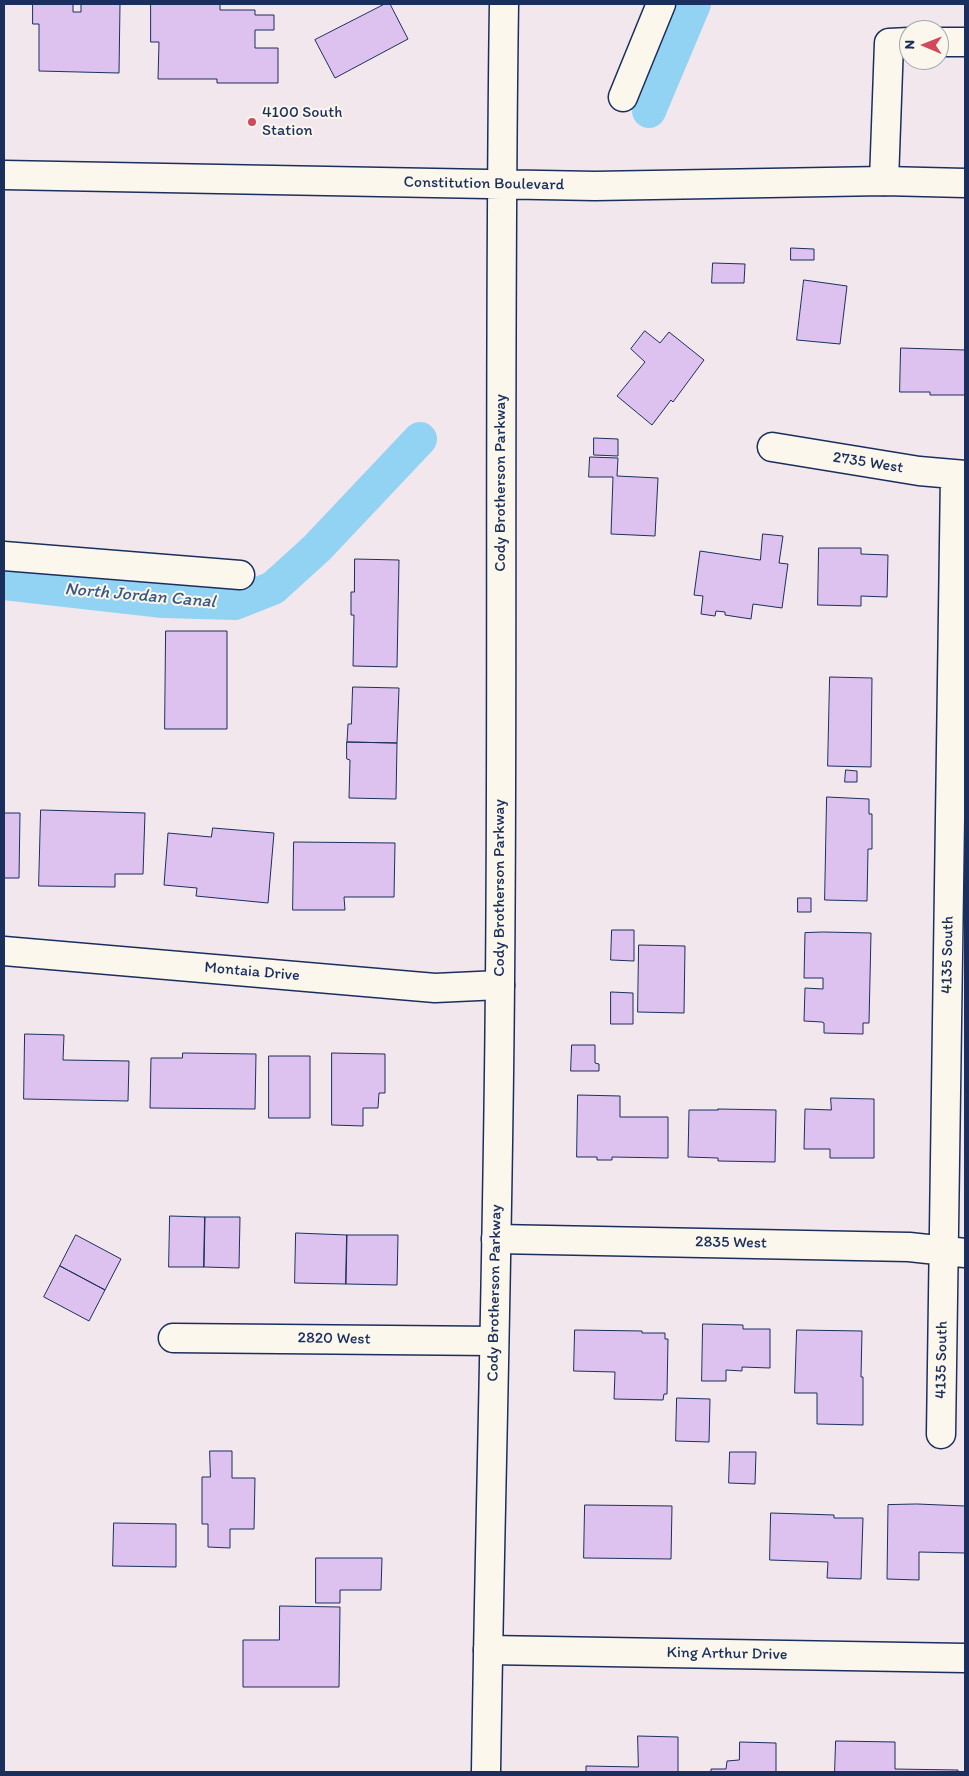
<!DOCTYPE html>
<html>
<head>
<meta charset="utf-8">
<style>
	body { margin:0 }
	#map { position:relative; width:969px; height:1776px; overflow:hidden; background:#f2e7ed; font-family:Itim,sans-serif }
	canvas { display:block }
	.frame { position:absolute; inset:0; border:5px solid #1b2f5e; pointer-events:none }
	.north { position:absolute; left:899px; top:20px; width:50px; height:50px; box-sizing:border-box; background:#fbf7ec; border:1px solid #a1a7b3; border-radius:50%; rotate:271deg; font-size:14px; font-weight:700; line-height:20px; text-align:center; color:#1b2f5e }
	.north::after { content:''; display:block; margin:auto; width:18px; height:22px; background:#d1495b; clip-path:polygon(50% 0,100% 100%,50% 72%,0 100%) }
</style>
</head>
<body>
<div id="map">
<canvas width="969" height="1776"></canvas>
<div class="frame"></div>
<div class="north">N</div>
</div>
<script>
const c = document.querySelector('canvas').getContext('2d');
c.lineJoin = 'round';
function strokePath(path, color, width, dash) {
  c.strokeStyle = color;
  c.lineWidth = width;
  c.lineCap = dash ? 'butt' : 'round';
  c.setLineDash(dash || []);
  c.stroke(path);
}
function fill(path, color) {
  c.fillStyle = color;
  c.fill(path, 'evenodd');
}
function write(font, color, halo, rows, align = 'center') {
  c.font = font + ' Itim,sans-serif';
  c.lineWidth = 4;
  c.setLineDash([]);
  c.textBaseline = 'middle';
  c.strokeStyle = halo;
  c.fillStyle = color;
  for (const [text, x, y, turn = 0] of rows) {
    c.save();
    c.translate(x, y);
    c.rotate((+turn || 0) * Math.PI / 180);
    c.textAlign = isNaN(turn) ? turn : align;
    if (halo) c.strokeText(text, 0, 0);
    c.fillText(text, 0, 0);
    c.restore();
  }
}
strokePath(new Path2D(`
	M649 111 694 4
	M4 583 163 601 235 603 273 588 317 548 420 439`), '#92d3f3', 34);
const building = new Path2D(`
	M33 4H73V12H81V4H120L119 73 39 71V24H33Z
	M151 4H220V10H255V15H274V30H255V48H278V83H217V79H158L159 42H151Z
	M385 4H390L408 39 335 78 315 40Z
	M791 248 814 249V260H791Z
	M713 263 745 264 744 283H712Z
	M804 280 847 286 840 344 797 340Z
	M645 331 660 343 669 332 704 360 673 402 671 400 652 425 617 396 645 362 631 349Z
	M901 348 965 350V395H930V392H900Z
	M594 438 618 439V456L594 455Z
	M590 457 618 458 617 476 658 478 655 536 611 534 613 477H589Z
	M763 534 783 536 779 563 788 564 782 608 753 604 751 619 725 615V612L716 611 715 616 701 614 703 596 694 595 700 551 760 560Z
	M819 548H861V554L888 555 887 597 861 596V606L818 605Z
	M355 559 399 560 397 667 353 666 354 615H351V592H354Z
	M166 631H227V729H165Z
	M830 677 872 678 871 767 828 766Z
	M353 687 399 688 397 743 347 742 348 724H351Z
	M347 742 397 743 396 799 349 798 350 760 347 759Z
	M846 770 857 771V782H845Z
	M827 797 869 799V814H872V849H868L867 901 825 900Z
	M41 810 145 813 143 874H115V887L39 886Z
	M4 813H20L19 878H4Z
	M213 828 274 833 268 903 196 896 197 888 164 885 168 833 211 837Z
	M294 842 395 843 394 897H344L345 910H293Z
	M798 898H811V912H798Z
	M612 930H634V961L611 960Z
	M823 932 871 933 869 1023H863V1034L824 1033V1023L822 1022 804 1021 805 988 823 989V978H804L805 933Z
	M639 945 685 946 684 1013 638 1012Z
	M611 992 633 993V1024H611Z
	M25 1034 64 1035 63 1060 129 1061 128 1101 24 1099Z
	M572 1045H595V1063L599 1064V1071H571Z
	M183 1053 256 1054 255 1109 150 1108 151 1058H182Z
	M332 1053 385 1054V1093H379L378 1108H363V1126L332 1125Z
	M269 1056H310V1118H269Z
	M578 1095 620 1096V1117H668V1158L612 1157V1160H597V1157H577Z
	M831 1098 874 1099V1158H830V1149H804L805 1109 831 1110Z
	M718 1109 776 1110 775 1162 718 1161V1158L688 1157 689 1110H718Z
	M170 1216 205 1217 204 1267H169Z
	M205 1217H240L239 1268 204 1267Z
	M296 1233 347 1235 346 1284 295 1283Z
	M76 1235 121 1259 105 1290 60 1266Z
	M347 1235H398L397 1285 346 1284Z
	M60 1266 105 1290 89 1321 44 1297Z
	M703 1324 743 1325V1329H770V1368L742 1367V1371L726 1370V1381H702Z
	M575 1330 642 1331V1333H665V1339H668L667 1394H664L663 1400 614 1399 615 1372 574 1371Z
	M797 1330 862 1331 861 1377H863V1425L817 1424V1393H795Z
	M677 1398 710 1399 709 1442 676 1441Z
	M210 1451H232V1478H255L254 1529H230V1548L208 1547V1524H202V1477H210Z
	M730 1452H756L755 1484 729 1483Z
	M917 1504 965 1506V1553L919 1552V1580L887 1579 888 1505Z
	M585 1505 672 1506 671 1559 584 1558Z
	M771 1513 834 1515V1518H863L861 1579 827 1578 828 1562 770 1560Z
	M114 1523 176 1524V1567L113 1566Z
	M316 1558H382L381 1590H340V1603H316Z
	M280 1606 340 1607 339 1687H243V1640H279Z
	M638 1736 678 1737V1772H586V1766L638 1767Z
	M836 1741 895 1742V1769L958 1770V1772H835Z
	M740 1742 776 1743V1772H711V1769H726L727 1761 739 1760Z`);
fill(building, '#ddc2f0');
strokePath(building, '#1b2f5e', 1);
const minor = new Path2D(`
	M939 42H965
	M623 97 661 4
	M884 181 889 43 909 42
	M772 447 919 471 965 475
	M4 556 240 575
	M4 951 435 988 500 985
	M496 1239 909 1247 965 1253
	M173 1338 494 1341
	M941 1434 955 475
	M488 1650 965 1658`);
const major = new Path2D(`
	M4 175 595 186 884 181 965 183
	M486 1772C490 1509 498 1245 500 981 503 655 499 330 504 4`);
strokePath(minor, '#1b2f5e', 31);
strokePath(major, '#1b2f5e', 31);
strokePath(minor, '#fbf7ec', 28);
strokePath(major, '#fbf7ec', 28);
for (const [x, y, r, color] of [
	[252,122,5,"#d1495b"]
]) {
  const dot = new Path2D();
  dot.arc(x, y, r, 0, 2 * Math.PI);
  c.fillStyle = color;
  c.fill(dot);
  strokePath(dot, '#fbf7ec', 2);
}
write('16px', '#1b2f5e', '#fbf7ec', [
	["4100 South",262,113],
	["Station",262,131]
], 'left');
write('16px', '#1b2f5e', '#fbf7ec', [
	["Constitution Boulevard",484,184,1],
	["2735 West",868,463,9],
	["Cody Brotherson Parkway",501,483,-90],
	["Cody Brotherson Parkway",500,888,-90],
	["4135 South",948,955,-89],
	["Montaia Drive",252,972,5],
	["2835 West",731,1243,1],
	["Cody Brotherson Parkway",495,1293,-89],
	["2820 West",334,1339,1],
	["4135 South",942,1360,-89],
	["King Arthur Drive",727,1654,1]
]);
write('italic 18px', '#395883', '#fbf7ec', [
	["North Jordan Canal",140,596,5]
]);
</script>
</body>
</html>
